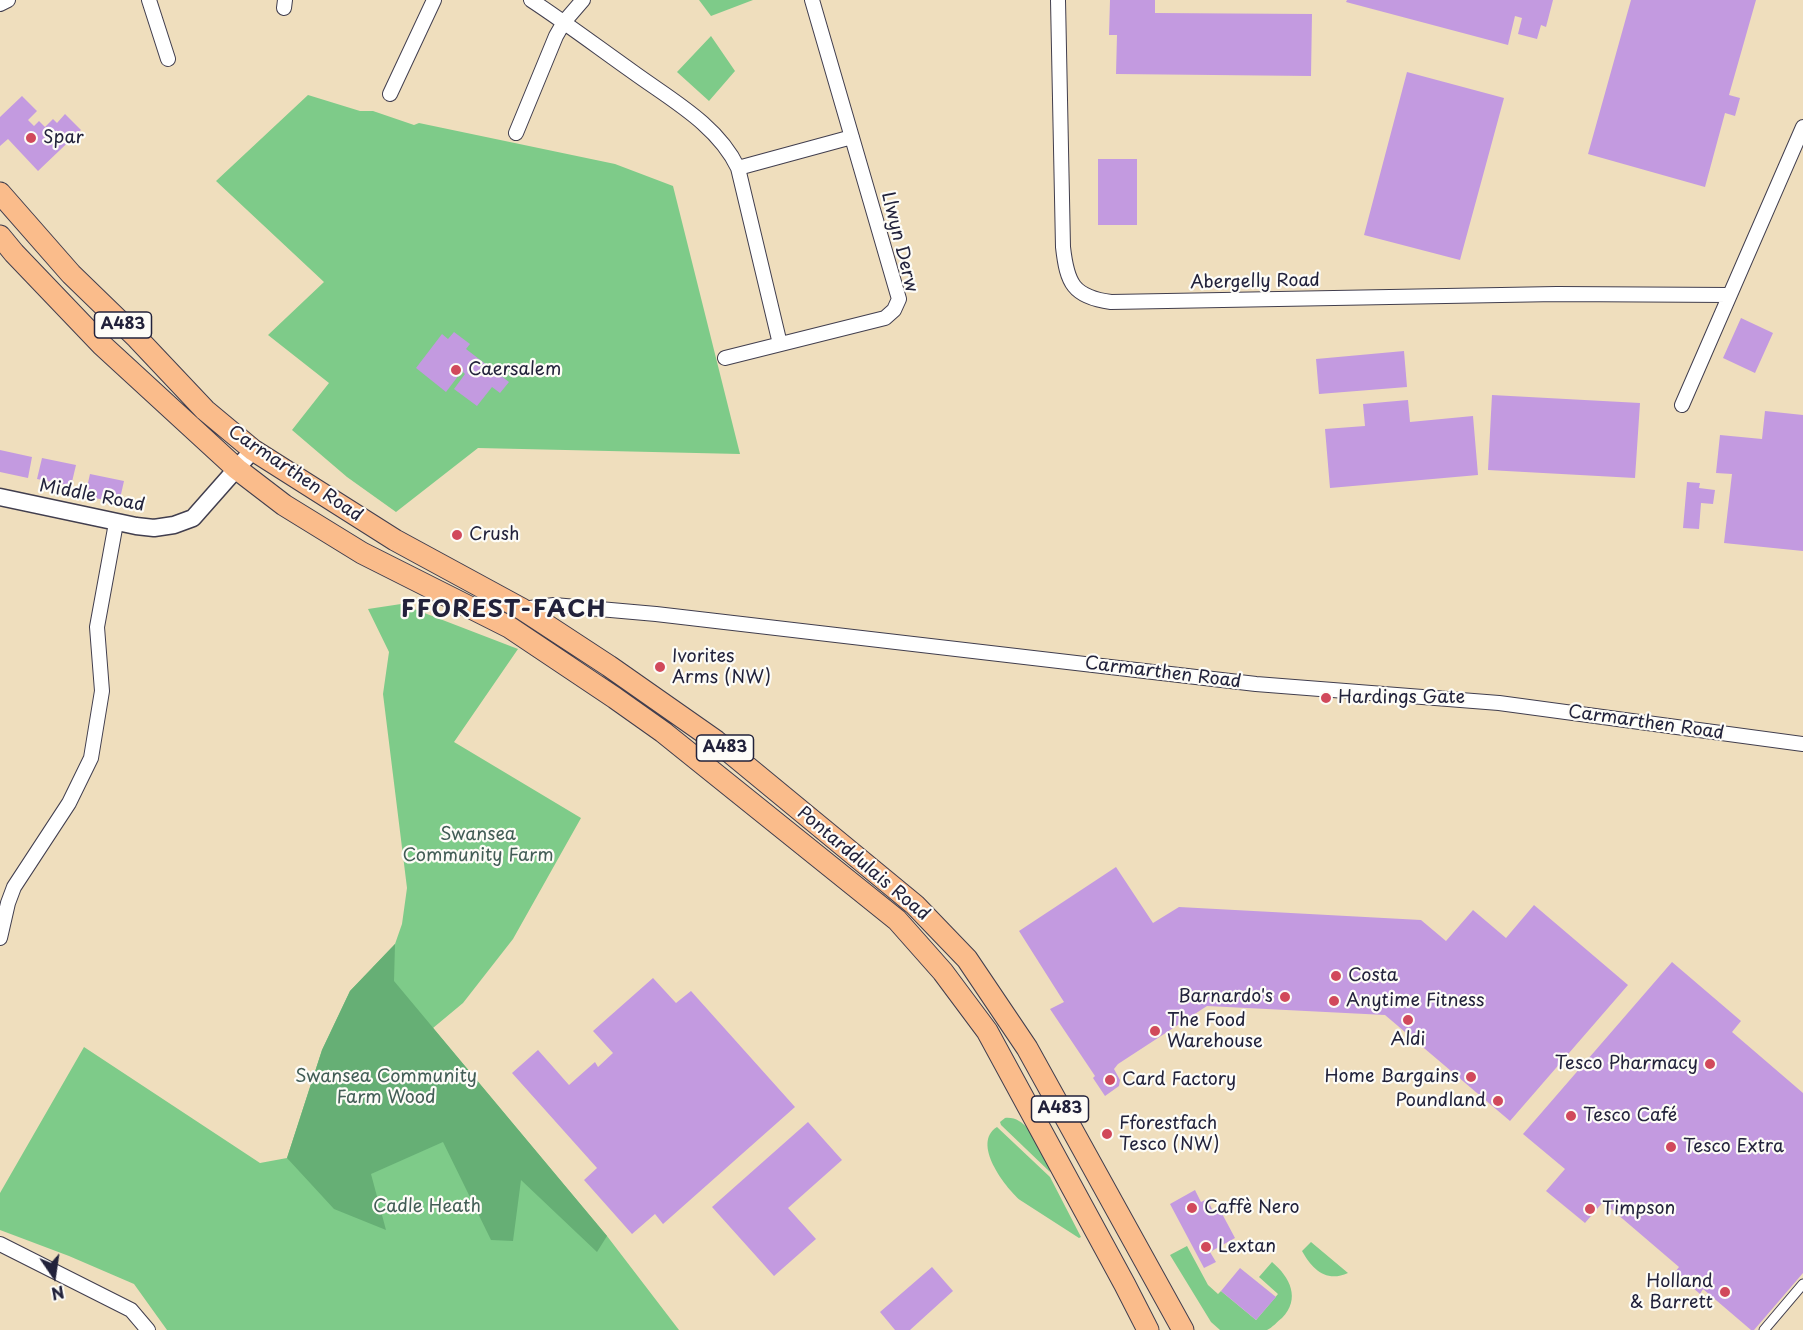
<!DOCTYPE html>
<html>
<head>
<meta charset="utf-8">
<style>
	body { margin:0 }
	#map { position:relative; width:1803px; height:1330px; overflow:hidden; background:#efdebd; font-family:"Playpen Sans",sans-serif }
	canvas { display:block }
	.north { position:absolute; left:24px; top:1246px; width:60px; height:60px; -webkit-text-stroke:4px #fdfcf7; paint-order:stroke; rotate:167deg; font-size:16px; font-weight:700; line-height:24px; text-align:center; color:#22223b }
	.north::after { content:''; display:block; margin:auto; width:21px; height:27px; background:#22223b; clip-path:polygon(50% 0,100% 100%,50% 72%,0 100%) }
</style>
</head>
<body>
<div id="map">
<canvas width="1803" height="1330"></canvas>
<div class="north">N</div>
</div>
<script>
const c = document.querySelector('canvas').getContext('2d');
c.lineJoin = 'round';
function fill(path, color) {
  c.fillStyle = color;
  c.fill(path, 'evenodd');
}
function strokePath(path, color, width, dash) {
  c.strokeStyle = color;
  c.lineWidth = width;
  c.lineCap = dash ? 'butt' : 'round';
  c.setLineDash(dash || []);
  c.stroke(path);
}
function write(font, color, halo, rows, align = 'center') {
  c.font = font + ' "Playpen Sans",sans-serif';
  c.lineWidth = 4.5;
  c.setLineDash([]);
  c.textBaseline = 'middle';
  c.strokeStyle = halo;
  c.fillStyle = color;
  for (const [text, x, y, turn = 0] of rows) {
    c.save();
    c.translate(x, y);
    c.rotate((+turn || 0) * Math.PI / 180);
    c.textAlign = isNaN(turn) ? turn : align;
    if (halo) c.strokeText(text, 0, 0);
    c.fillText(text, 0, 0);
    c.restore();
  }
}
fill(new Path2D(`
	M699 0H753L711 16Z
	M711 36 735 71 709 101 677 72Z
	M308 95 360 111H373L414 125 419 123 615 164 673 186 740 454 478 448 396 512 347 477 292 430 329 383 268 335 324 282 216 181Z
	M401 604 518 649 454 742 581 818 513 939 463 1003 433 1028 607 1236 679 1330H167L134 1284 69 1256 0 1230V1193L84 1047 260 1163 287 1158 322 1050 350 991 395 944 402 924 407 888 383 694 389 652 368 609Z
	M1005 1118C1024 1116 1033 1136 1041 1151 1044 1158 1049 1165 1050 1172L1001 1125 1000 1122Z
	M997 1127 1050 1177 1081 1237 1079 1238 1020 1200C1005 1187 971 1143 997 1127Z
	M1311 1242 1348 1273C1326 1283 1312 1269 1302 1251Z
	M1187 1246 1208 1285 1218 1294 1221 1291 1256 1320 1278 1294 1259 1277 1272 1262C1290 1277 1301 1299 1282 1318 1278 1321 1272 1328 1267 1330 1260 1330 1230 1330 1220 1330L1211 1322 1170 1255Z`), '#7ecb89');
fill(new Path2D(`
	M395 944 394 981 607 1236 597 1252 521 1180 513 1241 491 1240 443 1142 371 1174 386 1230 334 1209 287 1158 322 1050 350 991Z`), '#66af75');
fill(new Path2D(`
	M1110 0H1155V13L1312 14 1311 76 1116 74 1117 35H1109Z
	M1347 0H1553L1546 27 1541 25 1537 39 1518 34 1522 18 1515 16 1508 45 1346 2Z
	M1631 0H1756L1729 95 1740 98 1735 116 1725 113 1705 187 1588 154Z
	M1407 72 1504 98 1460 260 1364 235Z
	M22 96 37 111 28 120 34 126 39 121 45 127 53 119 57 123 65 114 81 130 38 171 8 139 0 146V117Z
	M1098 159H1137V225H1098Z
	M1741 318 1773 333 1755 373 1723 358Z
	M454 332 470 344 466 349 509 382 500 393 492 387 477 406 454 389 465 374 462 371 446 392 416 368 442 334 448 339Z
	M1404 351 1407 387 1319 394 1316 359Z
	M1492 395 1640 403 1635 478 1488 470Z
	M1408 400 1410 422 1473 416 1478 475 1330 488 1325 429 1365 426 1363 404Z
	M1765 411 1803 415V551L1724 543 1732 474 1716 473 1720 435 1762 439Z
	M0 450 32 457 28 478 0 472Z
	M42 458 76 465 71 486 37 479Z
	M90 474 124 481 119 503 85 496Z
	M1687 482 1700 483 1699 488 1715 490 1713 504 1701 503 1699 529 1683 528Z
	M1116 867 1153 923 1179 907 1421 920 1446 941 1473 910 1506 938 1534 905 1628 985 1510 1121 1385 1015 1207 1006 1118 1064 1114 1069 1120 1080 1119 1086 1105 1096 1093 1078 1095 1076 1050 1009 1064 1002 1019 931Z
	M1672 962 1741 1021 1732 1032 1803 1093V1273L1754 1330H1751L1703 1289 1700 1294 1675 1272 1679 1267 1603 1202 1585 1223 1546 1191 1565 1169 1523 1134Z
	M653 978 676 1003 691 991 795 1107 663 1224 655 1214 632 1234 584 1180 597 1168 512 1073 538 1050 569 1085 595 1062 598 1067 613 1053 593 1031Z
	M808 1122 842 1160 788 1208 816 1239 774 1276 712 1207Z
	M1195 1190 1201 1202 1207 1199 1213 1211 1219 1208 1235 1238 1210 1252 1216 1262 1204 1268 1170 1204Z
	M932 1267 953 1291 910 1330H895L880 1312Z
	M1240 1268 1276 1297 1256 1320 1221 1291Z`), '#c39ae0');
const pedestrian = new Path2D(`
	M1764 1330 1803 1284`);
const minor = new Path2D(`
	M149 0 168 59
	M531 0C566 23 599 48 633 72 670 99 718 125 738 168L780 344
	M1058 0 1063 247C1067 283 1073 297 1111 302L1557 294 1729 295
	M0 4 8 0
	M284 8 285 0
	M390 94 434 0
	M516 133 556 36 564 22 583 0
	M738 168 852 137
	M725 358 885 318 894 310 899 299 812 0
	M1682 405 1803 127
	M521 611 522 609 554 605 656 614 1256 684 1499 703 1803 744
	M0 938 8 903 14 887 69 803 91 758 102 691 97 627 116 523
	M0 1244 131 1310 148 1330`);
const tertiary = new Path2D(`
	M0 497 136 526 154 528 174 525 193 518 253 450`);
const primary = new Path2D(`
	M0 193 71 274 137 338 205 410 253 450 395 540 522 609 609 666 716 741 915 905 967 959 1027 1048 1183 1330
	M0 236 14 253 102 345 237 469 284 505 362 553 509 627 615 698 663 732 897 920 943 972 987 1031 1125 1285 1148 1330`);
strokePath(pedestrian, '#413e4e', 11);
strokePath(minor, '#413e4e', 16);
strokePath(tertiary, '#413e4e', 19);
strokePath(primary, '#413e4e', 23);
strokePath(pedestrian, '#fff', 9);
strokePath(minor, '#fff', 14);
strokePath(tertiary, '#fff', 16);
strokePath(primary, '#fabc8b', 21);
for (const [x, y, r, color] of [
	[31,138,6,"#d1495b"],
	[456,370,6,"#d1495b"],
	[457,535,6,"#d1495b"],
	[660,667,6,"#d1495b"],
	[1326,698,6,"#d1495b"],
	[1336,976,6,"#d1495b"],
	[1285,997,6,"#d1495b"],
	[1334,1001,6,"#d1495b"],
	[1408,1020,6,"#d1495b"],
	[1155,1031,6,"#d1495b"],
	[1710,1064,6,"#d1495b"],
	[1471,1077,6,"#d1495b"],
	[1110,1080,6,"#d1495b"],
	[1498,1101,6,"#d1495b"],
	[1571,1116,6,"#d1495b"],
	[1107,1134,6,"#d1495b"],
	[1671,1147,6,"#d1495b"],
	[1192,1208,6,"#d1495b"],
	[1590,1209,6,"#d1495b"],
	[1206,1247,6,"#d1495b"],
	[1725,1292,6,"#d1495b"]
]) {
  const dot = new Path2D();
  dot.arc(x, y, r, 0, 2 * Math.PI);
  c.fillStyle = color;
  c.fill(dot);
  strokePath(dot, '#fdfcf7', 2);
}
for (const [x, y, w] of [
	[123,325,57],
	[725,748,57],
	[1060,1109,57]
]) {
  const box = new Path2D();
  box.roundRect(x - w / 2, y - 13, w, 26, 4.5);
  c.fillStyle = '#fdfcf7';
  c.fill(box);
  strokePath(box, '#22223b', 1.5);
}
write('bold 16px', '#22223b', null, [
	["A483",123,325],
	["A483",725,748],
	["A483",1060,1109]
]);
write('18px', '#22223b', '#fdfcf7', [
	["Spar",43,138],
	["Caersalem",468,370],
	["Crush",469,535],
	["Ivorites",672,657],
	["Arms (NW)",672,678],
	["Hardings Gate",1338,698],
	["Costa",1348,976],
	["Barnardo's",1273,997,"right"],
	["Anytime Fitness",1346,1001],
	["The Food",1167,1021],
	["Warehouse",1167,1042],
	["Aldi",1408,1040,"center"],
	["Tesco Pharmacy",1698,1064,"right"],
	["Home Bargains",1459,1077,"right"],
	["Card Factory",1122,1080],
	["Poundland",1486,1101,"right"],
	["Tesco Café",1583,1116],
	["Fforestfach",1119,1124],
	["Tesco (NW)",1119,1145],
	["Tesco Extra",1683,1147],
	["Caffè Nero",1204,1208],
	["Timpson",1602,1209],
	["Lextan",1218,1247],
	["Holland",1713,1282,"right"],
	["& Barrett",1713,1303,"right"]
], 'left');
write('18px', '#22223b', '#fdfcf7', [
	["Llwyn Derw",899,242,76],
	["Abergelly Road",1255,282,-1],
	["Carmarthen Road",295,474,34],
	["Middle Road",92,496,11],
	["Carmarthen Road",1163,673,7],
	["Carmarthen Road",1646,723,8],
	["Pontarddulais Road",863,864,40]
]);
write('18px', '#425d56', '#fdfcf7', [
	["Swansea",478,835],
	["Community Farm",478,856],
	["Swansea Community",386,1077],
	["Farm Wood",386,1098],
	["Cadle Heath",427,1207]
]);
c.letterSpacing = '1.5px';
write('bold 24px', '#22223b', '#fdfcf7', [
	["FFOREST-FACH",504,610]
]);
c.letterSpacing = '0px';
</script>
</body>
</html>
